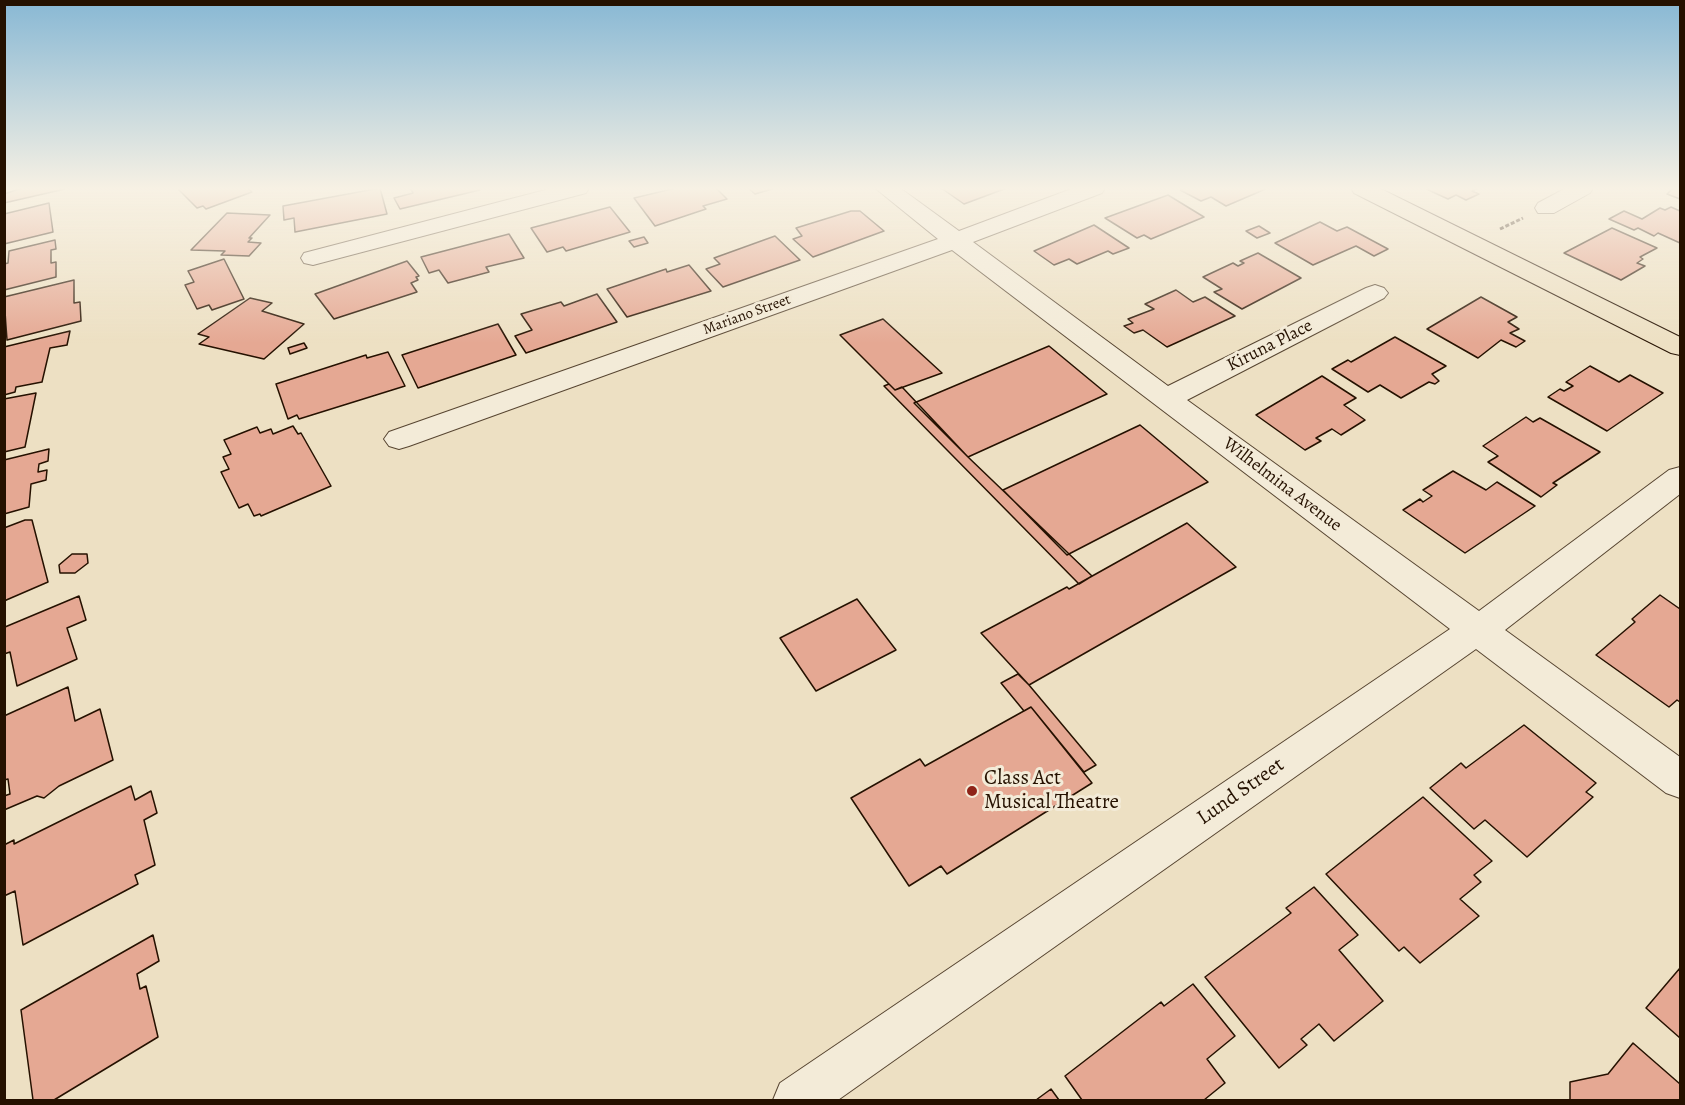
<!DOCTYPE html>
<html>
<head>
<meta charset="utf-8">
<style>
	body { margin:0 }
	#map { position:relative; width:1685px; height:1105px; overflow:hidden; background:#ede0c3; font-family:Alegreya,serif }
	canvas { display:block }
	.frame { position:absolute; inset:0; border:6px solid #251100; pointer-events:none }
</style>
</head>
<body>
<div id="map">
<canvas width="1685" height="1105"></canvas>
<div class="frame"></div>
</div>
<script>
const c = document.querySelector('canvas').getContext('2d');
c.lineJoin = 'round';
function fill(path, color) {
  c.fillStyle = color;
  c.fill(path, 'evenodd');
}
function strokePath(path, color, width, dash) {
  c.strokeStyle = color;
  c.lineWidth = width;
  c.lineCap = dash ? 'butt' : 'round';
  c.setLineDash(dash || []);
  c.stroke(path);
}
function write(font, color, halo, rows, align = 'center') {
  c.font = font + ' Alegreya,serif';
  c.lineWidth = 6;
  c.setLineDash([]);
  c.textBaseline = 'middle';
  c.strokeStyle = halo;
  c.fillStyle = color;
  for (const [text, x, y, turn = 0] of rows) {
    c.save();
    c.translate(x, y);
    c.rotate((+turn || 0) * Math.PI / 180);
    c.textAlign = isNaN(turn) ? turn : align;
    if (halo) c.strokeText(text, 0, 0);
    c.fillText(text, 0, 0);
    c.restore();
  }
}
const building = new Path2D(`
	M22 188H65V189L4 203V194Z
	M177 188H248L252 192 206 209 203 206 197 208Z
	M380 188 387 214 295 232 294 218 284 220 283 206Z
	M410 188H479L480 190 400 209 394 198 413 193Z
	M676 188H716L727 199 703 206 706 209 655 226 634 198Z
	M748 188H776L755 194Z
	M941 188H1007L964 204Z
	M1184 188H1268L1226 206 1211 197 1201 201 1180 190Z
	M1424 188H1478L1472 191 1479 194 1466 200 1456 195 1448 199Z
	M1673 188H1680V199L1667 194Z
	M1168 195 1204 217 1151 239 1144 235 1137 238 1105 218Z
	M49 203 53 232 4 244V214Z
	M610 207 630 232 566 251 563 247 547 252 531 228Z
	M1671 207 1680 211V243L1658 233 1654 236 1638 228 1634 230 1609 219 1624 211 1642 219 1660 208 1665 210Z
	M851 211H860L884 231 813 257 793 239 802 236 796 228Z
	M227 213 270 215 249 238H252L248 242 261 243 249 256 221 255 225 251 191 250Z
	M1320 222 1337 231 1347 227 1388 249 1374 256 1356 246 1313 265 1275 243Z
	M1094 225 1129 248 1113 254 1108 251 1077 264 1069 259 1054 265 1034 251Z
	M1259 226 1270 233 1257 238 1246 231Z
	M1612 228 1657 248 1640 257 1643 259 1637 263 1645 266 1621 280 1564 253Z
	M509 234 524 258 486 267 489 272 448 283 439 270 429 273 421 257Z
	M775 236 800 260 723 287 706 269 720 264 714 258Z
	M644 237 648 243 634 247 629 241Z
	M55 240 56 249 51 250V263L56 262V277L4 290V264L8 263 9 251Z
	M1258 253 1301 278 1242 309 1214 292 1222 289 1203 277 1233 263 1238 266 1244 263 1240 261Z
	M224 259 244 299 212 310 209 305 197 309 185 285 194 282 188 271Z
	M407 261 419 276 416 277 418 280 411 283 417 292 334 319 315 294Z
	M689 265 711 291 627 317 607 289 666 269 667 272Z
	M74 280V303L80 302 81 321 7 340 4 297Z
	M1176 290 1193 302 1205 297 1235 316 1167 347 1143 330 1134 333 1124 326 1133 323 1128 319 1154 309 1145 304Z
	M597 294 617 322 526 353 515 336 532 330 521 314 561 302 564 306Z
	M1481 297 1517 317 1508 322 1519 329 1510 333 1525 341 1516 347 1501 340 1478 358 1427 329Z
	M250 298 272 303 262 311 304 324 264 359 199 344 209 337 198 334Z
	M883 319 942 373 895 390 840 335Z
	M498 324 516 355 418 388 402 355Z
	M70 331 67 345 50 348 42 382 16 387 15 392 4 395V347Z
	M1395 337 1446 366 1432 374 1439 381 1435 384 1429 382 1401 398 1380 385 1368 392 1332 369 1348 360 1351 362Z
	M304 343 307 348 290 354 288 348Z
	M1049 346 1107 394 968 457 914 403Z
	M388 352 405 386 299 419 297 415 288 419 276 384 366 355 367 358Z
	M1590 366 1619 382 1630 375 1663 393 1607 431 1548 397 1560 389 1564 391 1573 386 1566 382Z
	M1322 376 1356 398 1344 405 1365 420 1341 435 1332 429 1316 438 1321 441 1305 450 1256 415Z
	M889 384 895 390 902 387 968 457 1092 576 1079 584 884 386Z
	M36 393 25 447 4 452V399Z
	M1526 417 1533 422 1540 418 1600 452 1553 483 1557 485 1541 497 1488 462 1498 456 1483 446Z
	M1140 425 1208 482 1067 555 1003 490Z
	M293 426 298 434 301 433 331 486 261 516 260 514 254 516 248 504 239 508 221 472 229 469 223 457 231 454 224 440 257 427 260 433 271 429 273 434Z
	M49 449 48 461 39 464 38 472 47 470 46 480 31 484 29 507 4 514V460Z
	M1453 471 1486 490 1497 482 1535 506 1465 553 1403 510 1420 499 1423 502 1432 496 1423 490Z
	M25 520H32L48 582 4 601V528Z
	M1187 523 1236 567 1029 685 981 633 1067 587 1069 589Z
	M72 554H87L88 563 75 573H60L59 565Z
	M1660 595 1680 609V702L1677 700 1669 707 1596 655 1635 622 1632 619Z
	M79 596 86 620 67 628 77 659 17 686 10 652 4 654V624L5 627Z
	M857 599 896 650 816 691 780 638Z
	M1018 674 1029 685 1096 765 1084 772 1031 707 1024 711 1001 683Z
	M68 687 75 721 100 709 113 760 59 786 44 798 37 796 4 810V796L10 794 8 779 4 780V716Z
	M1031 707 1092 783 947 874 941 866 909 886 851 798 920 759 925 766Z
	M1524 725 1596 783 1586 792 1593 797 1527 857 1485 820 1474 829 1430 788 1461 763 1466 768Z
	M131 786 135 800 151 791 157 813 144 820 155 865 135 875 138 884 23 945 15 891 4 896V845L14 840V844Z
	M1423 797 1492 861 1474 875 1481 882 1460 899 1479 916 1420 963 1404 947 1399 951 1326 874Z
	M1314 887 1358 935 1339 950 1383 1001 1334 1041 1319 1024 1301 1039 1307 1045 1279 1068 1205 977 1291 913 1286 908Z
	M153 935 159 961 137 974 140 989 146 986 158 1037 54 1100H33L21 1010Z
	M1680 968V1038L1646 1008Z
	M1193 984 1235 1036 1207 1059 1225 1083 1204 1100H1082L1065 1076 1161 1002 1164 1006Z
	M1633 1043 1680 1084V1100H1570V1082L1608 1074Z
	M1051 1089 1059 1100H1036Z`);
fill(building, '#e5a893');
strokePath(building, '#251100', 1.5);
const minor = new Path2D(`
	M553 188H589L586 193 313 265 304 263 301 258 304 253Z
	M875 188H900L959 231 1074 188H1105L1102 193 973 242 1168 386 1366 288 1375 285 1384 288 1388 293 1384 298 1187 400 1479 611 1669 470 1680 467V494L1505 630 1680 757V798L1666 793 1476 649 838 1100H773L780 1083 1450 629 952 250 409 446 399 449 389 446 384 439 389 432 938 239Z
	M1566 188H1593L1590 193 1554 213H1538L1535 208 1538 203Z`);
const major = new Path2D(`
	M1351 188H1379L1680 337V355L1671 353 1354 193Z`);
strokePath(minor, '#574531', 2);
strokePath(major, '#251100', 2);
strokePath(new Path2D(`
	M1500 229 1523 218`), '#251100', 3, [4, 2]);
fill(minor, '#f3ebd8');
fill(major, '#ede0c3');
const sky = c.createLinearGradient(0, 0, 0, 343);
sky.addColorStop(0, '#88b8d4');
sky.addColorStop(0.55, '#f7f1e4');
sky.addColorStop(1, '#f7f1e400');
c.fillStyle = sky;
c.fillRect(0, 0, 1685, 343);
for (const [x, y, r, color] of [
	[972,791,6,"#8f2418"]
]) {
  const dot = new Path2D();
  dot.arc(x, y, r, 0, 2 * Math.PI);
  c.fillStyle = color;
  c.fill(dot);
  strokePath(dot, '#f3ebd8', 2);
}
write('15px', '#251100', '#f3ebd8', [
	["Mariano Street",747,315,-20]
]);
write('18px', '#251100', '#f3ebd8', [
	["Kiruna Place",1270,346,-27],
	["Wilhelmina Avenue",1282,485,37]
]);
write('21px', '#251100', '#f3ebd8', [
	["Class Act",984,779],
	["Musical Theatre",984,803]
], 'left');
write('21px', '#251100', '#f3ebd8', [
	["Lund Street",1241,792,-35]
]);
</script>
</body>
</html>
